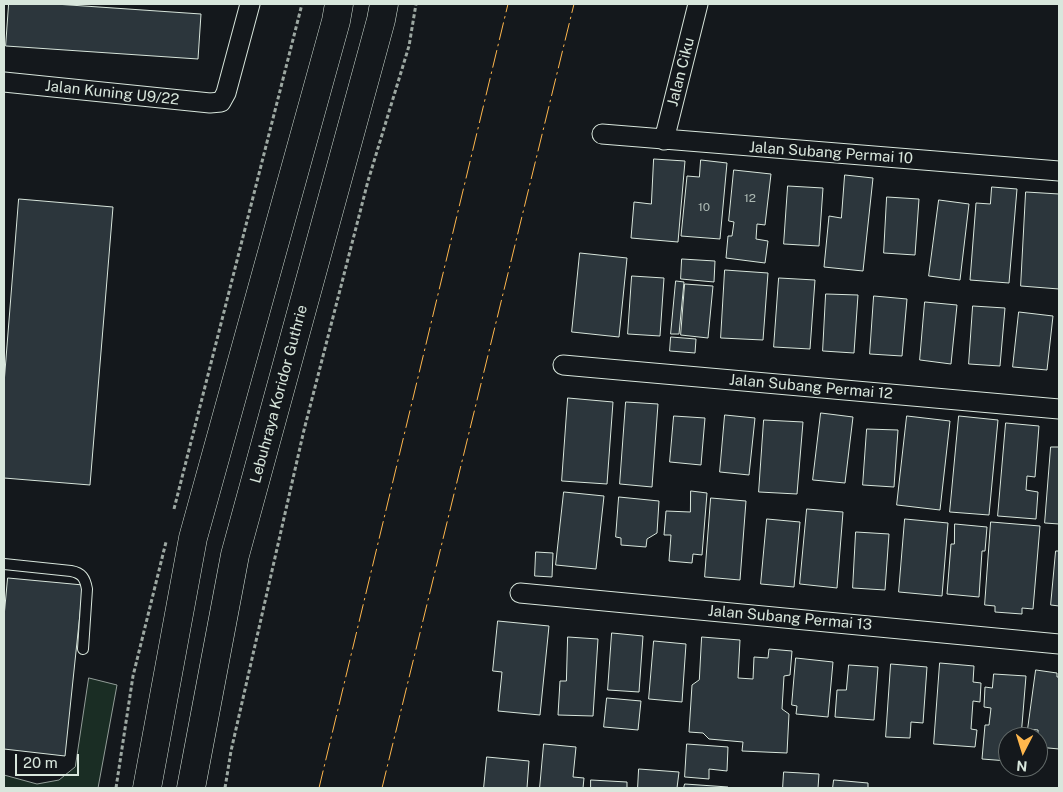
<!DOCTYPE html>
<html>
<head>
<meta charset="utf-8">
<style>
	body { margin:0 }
	#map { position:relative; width:1063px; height:792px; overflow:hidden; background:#14181c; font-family:"Public Sans",sans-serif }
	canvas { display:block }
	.frame { position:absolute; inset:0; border:5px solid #d8e6dc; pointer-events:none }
	.north { position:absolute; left:998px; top:727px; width:50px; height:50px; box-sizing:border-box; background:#14181c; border:1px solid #626a69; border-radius:50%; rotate:185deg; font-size:14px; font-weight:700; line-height:20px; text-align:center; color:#d8e6dc }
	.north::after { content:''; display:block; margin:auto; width:18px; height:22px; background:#ffb74d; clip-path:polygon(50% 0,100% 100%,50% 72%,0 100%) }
	.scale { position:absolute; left:15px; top:754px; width:64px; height:22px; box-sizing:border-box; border:2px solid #d8e6dc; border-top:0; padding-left:6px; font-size:15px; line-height:18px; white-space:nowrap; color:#d8e6dc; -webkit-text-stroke:4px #14181c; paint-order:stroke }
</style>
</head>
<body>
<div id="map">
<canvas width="1063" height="792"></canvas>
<div class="frame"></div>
<div class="north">N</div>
<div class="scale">20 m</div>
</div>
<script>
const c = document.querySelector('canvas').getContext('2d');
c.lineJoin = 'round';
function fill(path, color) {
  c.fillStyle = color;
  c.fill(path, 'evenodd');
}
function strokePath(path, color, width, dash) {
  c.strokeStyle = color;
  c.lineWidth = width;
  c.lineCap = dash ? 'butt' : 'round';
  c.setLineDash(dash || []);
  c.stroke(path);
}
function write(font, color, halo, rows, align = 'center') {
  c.font = font + ' "Public Sans",sans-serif';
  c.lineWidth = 4;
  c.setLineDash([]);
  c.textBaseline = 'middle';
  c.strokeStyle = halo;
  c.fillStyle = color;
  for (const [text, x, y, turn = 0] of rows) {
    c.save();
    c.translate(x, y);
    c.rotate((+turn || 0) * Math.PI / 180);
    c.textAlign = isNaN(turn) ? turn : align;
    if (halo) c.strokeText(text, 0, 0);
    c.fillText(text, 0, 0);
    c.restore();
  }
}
const green = new Path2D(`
	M89 678 117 685 98 788H4V775L37 784 59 780 75 767Z`);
fill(green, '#1a2d24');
strokePath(green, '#939e99', 1);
const building = new Path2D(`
	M9 4H55L201 14 198 59 6 46Z
	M654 159 685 161 678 242 631 238 634 202 651 204Z
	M701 160 727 163 720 239 681 236 687 176 699 177Z
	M734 170 771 174 765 225 757 224 756 239 768 241 765 263 726 258 728 236H732L734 222 729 221Z
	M845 175 873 178 863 271 824 267 829 216 841 218Z
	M788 186 823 188 819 246 784 244Z
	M992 187 1017 189 1009 283 970 280 976 203 990 204Z
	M1026 192 1059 194V289L1021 286Z
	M887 197 919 199 915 255 884 253Z
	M19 199 113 207 90 485 4 478V384Z
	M939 200 969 204 960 280 929 276Z
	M580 253 627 258 619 337 572 332Z
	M682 259 715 261 714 282 681 279Z
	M725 270 768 273 763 340 721 338Z
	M632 276 664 278 660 336 628 334Z
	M779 278 815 280 810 349 774 347Z
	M676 281 684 282 679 334H671Z
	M685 284 713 286 708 338 681 335Z
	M826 294 858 295 854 353 823 351Z
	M874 296 907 299 902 356 870 354Z
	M925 302 957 305 951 364 920 360Z
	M973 306 1005 308 1000 366 969 364Z
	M1019 312 1053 316 1047 370 1013 367Z
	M671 337 696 339 695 353 670 351Z
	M568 398 613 402 607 484 562 481Z
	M626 402 658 404 652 487 620 484Z
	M821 413 853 417 845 483 813 480Z
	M725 415 755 418 749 475 720 472Z
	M674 416 705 418 701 465 670 462Z
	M907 416 950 421 940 510 897 505Z
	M959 416 998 420 989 515 950 512Z
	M764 420 803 422 797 494 759 492Z
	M1006 423 1039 426 1035 477 1027 476 1026 490 1038 492 1036 519 998 516Z
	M867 429 898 430 894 487 863 485Z
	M1051 447H1059V524L1045 523Z
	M691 491 707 493 702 555 693 554 692 563 669 561 671 535H664L666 511 690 512Z
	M564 492 604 496 596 569 556 565Z
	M619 497 659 501 657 533 647 539 646 547 621 545V538L616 537Z
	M711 498 746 501 740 580 705 577Z
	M807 509 843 512 837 588 800 584Z
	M767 519 800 522 794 587 761 584Z
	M905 519 948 523 942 596 899 592Z
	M991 522 1040 526 1033 609 1022 608V614L995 612V606L985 605Z
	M955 524 987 527 985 551H982L979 597 947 594 951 544H954Z
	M856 532 889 534 885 590 853 588Z
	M1056 551H1059V606L1051 605Z
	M536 552 553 553 552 577 535 576Z
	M8 578 83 585 65 756 4 749V617Z
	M498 621 549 626 540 715 498 711 502 672 493 671Z
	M612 633 643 636 639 692 608 690Z
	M568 637 598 639 593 716 558 715 560 681H566Z
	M702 637 740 640 738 678 753 679 754 657 768 658 769 649 792 651 790 675 784 676 782 709 789 714 787 753 742 751 743 742 709 739 703 733 689 732 692 685 699 680Z
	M654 641 686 644 682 702 649 699Z
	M796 658 833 662 828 717 796 714 797 706 792 705Z
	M940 663 974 666 973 682 981 683 980 702 973 701 971 729 977 730 975 747 934 744Z
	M891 664 927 667 923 723 911 722 910 738 886 737Z
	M849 665 878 667 874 720 835 717 837 690H846Z
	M1036 670 1057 673V677H1059V749L1038 747V730L1028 729Z
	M994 674 1026 676 1021 737H1008V761L982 759 985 725H989L991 708 984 707 985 687 992 688Z
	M607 698 641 701 638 730 604 727Z
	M544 744 576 747 573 777 584 778 583 788H540Z
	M687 744 728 747 727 771 709 769V779L685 777Z
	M487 757 529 761 527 788H484Z
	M639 769 679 772 677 788H638Z
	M784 772 819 774 818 788H783Z
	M591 780 627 782V788H591Z
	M834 780 868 783V788H833Z
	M685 784 728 787V788H684Z`);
fill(building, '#2c363c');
strokePath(building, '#d8e6dc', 1);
const lane = new Path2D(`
	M4 564 71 571C82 573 85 578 87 589L83 649`);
const street = new Path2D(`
	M4 82 210 103 221 102 226 93 250 4
	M602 134 1059 171
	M664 140 698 4
	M563 365 1059 409
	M520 593 1059 644`);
const highway = new Path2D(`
	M147 788 193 538 336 21 339 4
	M191 788 235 555 381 20 384 4`);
strokePath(lane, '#d8e6dc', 12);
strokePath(street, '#d8e6dc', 21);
strokePath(highway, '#d8e6dc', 29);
strokePath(new Path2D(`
	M174 509 302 4
	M116 788 133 676 166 542
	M225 788 231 751 304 430 368 181 409 46 416 4`), '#9da8a2', 3, [4, 2.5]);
strokePath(lane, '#14181c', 10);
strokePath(street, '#14181c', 19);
strokePath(highway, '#14181c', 28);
strokePath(new Path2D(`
	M319 788 508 4
	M382 788 574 4`), '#ffb74d', 1, [18, 4, 2.5, 4]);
write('12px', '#adbab4', null, [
	["12",750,198],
	["10",704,207]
]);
write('15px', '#d8e6dc', '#14181c', [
	["Jalan Ciku",681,72,-76],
	["Jalan Kuning U9/22",112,93,6],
	["Jalan Subang Permai 10",831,153,4],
	["Jalan Subang Permai 12",811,387,5],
	["Lebuhraya Koridor Guthrie",279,394,-75],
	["Jalan Subang Permai 13",790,618,5]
]);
</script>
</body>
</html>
